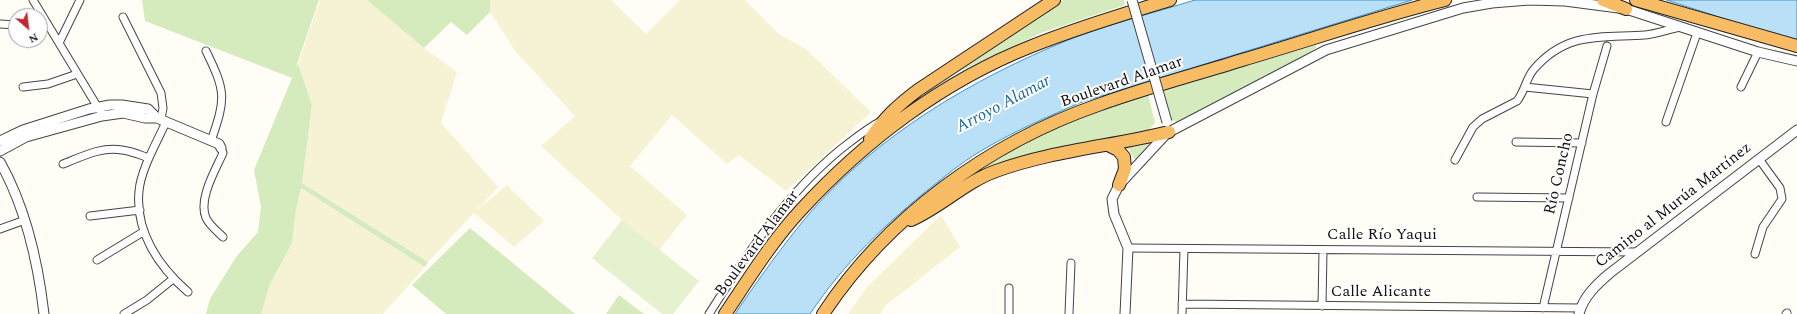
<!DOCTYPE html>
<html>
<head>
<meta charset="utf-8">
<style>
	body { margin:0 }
	#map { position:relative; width:1797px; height:314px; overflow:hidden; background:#fffdf5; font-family:Spectral,serif }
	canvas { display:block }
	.north { position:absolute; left:8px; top:8px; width:40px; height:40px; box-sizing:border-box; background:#fff; border:1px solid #a0a0a0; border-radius:50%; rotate:152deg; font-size:11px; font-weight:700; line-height:16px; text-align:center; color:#111 }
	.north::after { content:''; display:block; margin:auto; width:14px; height:18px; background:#c4262e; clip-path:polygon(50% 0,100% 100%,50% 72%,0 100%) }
</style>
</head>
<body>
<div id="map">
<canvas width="1797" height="314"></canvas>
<div class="north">N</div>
</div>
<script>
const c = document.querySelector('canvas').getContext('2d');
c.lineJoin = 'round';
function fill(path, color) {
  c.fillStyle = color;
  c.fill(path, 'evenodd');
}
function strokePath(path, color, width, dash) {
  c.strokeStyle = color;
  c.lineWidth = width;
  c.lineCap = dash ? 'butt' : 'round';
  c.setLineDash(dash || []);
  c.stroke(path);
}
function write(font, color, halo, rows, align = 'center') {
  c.font = font + ' Spectral,serif';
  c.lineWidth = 4;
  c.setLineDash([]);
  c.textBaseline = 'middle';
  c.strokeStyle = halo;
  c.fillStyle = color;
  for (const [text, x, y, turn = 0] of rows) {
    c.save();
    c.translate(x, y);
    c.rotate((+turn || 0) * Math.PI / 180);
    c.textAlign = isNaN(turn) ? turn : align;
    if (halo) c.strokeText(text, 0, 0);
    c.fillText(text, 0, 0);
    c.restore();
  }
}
fill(new Path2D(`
	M320 0H367L424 48 457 72 441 123 498 187 475 212 507 185 544 221 514 247 474 213 428 262 302 183 312 105 298 64Z
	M490 0H611L646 34 680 0H745L779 34 806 49 871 112 786 191 739 155 727 164 672 115 630 166 687 215 659 250 622 220 541 146 575 116 516 52 490 12Z
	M301 188 425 267 383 314H261L270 284 292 243 296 210Z
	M941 215 960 247 885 306 881 314H848L867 287Z`), '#f6f3d4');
fill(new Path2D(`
	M142 0H319L296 67 298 64 312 105 302 183 428 262 425 267 301 188 296 210 292 243 270 284 261 314H206L210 299 236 257 258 232 261 207 254 170 292 78 145 21Z
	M367 0H490V12L467 35 451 22 424 48Z
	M1063 0H1124L1125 5 1041 33 958 72Z
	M1316 45V48L1285 68 1179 123 1170 119 1162 91Z
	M1148 94 1155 123 1146 133 1019 160 937 198C960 183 982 165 1006 151 1050 126 1099 109 1148 94Z
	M1148 144 1149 146 1136 159H1134L1128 148Z
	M470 228 575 314H446L412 285Z
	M619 295 644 314H606Z`), '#d5ebbd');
fill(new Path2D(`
	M622 220 699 281 673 314H662L592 258Z`), '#e6f2cf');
const water = new Path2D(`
	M1195 0H1412L1082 102C1049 116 1017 130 986 148 968 158 950 172 934 185 887 222 843 264 810 314H735C758 280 782 246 809 214 877 135 973 79 1068 40 1109 24 1153 13 1195 0Z
	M1667 0H1797V42Z`);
fill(water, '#b9e0f7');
strokePath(water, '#3f96cf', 1);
const minor = new Path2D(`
	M33 0 100 111
	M123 17 161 93 163 108 161 119
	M0 24 16 25
	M59 43 80 0
	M206 51C226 92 226 98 211 141
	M23 87 48 84 77 74
	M1525 87 1593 94
	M1741 87 1758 52
	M166 122C157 142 141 169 139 191 135 232 159 267 188 292
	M1666 122 1697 33
	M1516 142 1582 143
	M221 148 223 153C215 171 198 199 206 218 210 226 217 231 223 237
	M1455 160 1473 127 1482 119 1517 101C1525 91 1526 78 1534 69 1567 31 1601 38 1645 35 1657 34 1669 29 1681 27
	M63 164C81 157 102 146 122 150 131 151 140 155 149 158
	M1477 197 1569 198
	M90 216 140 210
	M0 229 25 220
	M1128 248 1637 252
	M1755 254 1763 227 1782 199 1780 188 1759 159
	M97 260 143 232
	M1182 304 1581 308
	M1322 306 1323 250
	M1543 308 1593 94 1607 46
	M124 314 147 300 173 279
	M709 314C747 254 785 195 841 149 854 139 866 129 881 121
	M1009 314V288
	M1069 314 1071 263
	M1182 314 1184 249
	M1786 314 1787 313`);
const tertiary = new Path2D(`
	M1169 132 1326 50 1463 8 1492 3 1529 0 1565 1 1626 9 1758 52 1797 61
	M0 141 23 130 89 109 110 105H122L148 109 157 118 219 144 221 148
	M0 151 26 137 102 116 123 113 145 118H157
	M0 162C26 208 38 262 44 314
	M1125 314 1128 248 1114 214 1112 199 1119 185 1169 131
	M1579 314C1583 297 1597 284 1610 273L1797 130`);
const trunk = new Path2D(`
	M1603 0 1626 9
	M1636 0 1797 46
	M870 139C884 118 898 105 918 90L1054 0
	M1108 145 1118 150 1124 157 1125 169 1119 185
	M911 220C941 207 965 182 996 171 1050 151 1113 146 1169 132
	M725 314C748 280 772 241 800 211 864 141 943 81 1032 46 1077 28 1123 14 1170 0
	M823 314C887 217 989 143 1098 105 1145 88 1194 75 1242 60 1310 40 1377 17 1445 0`);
strokePath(minor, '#444', 9);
strokePath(tertiary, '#444', 11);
strokePath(trunk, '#222', 14);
strokePath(minor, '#fff', 7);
strokePath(tertiary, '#fff', 9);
strokePath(trunk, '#f7bc64', 12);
const tertiaryBridge = new Path2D(`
	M1132 0 1167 122`);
strokePath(tertiaryBridge, '#444', 11, []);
strokePath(tertiaryBridge, '#fff', 9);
write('16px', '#111', '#fff', [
	["Boulevard Alamar",1122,83,-19],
	["Río Concho",1560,174,-77],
	["Camino al Murúa Martínez",1674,206,-38],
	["Calle Río Yaqui",1382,236],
	["Boulevard Alamar",758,244,-53],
	["Calle Alicante",1381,293]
]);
write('italic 17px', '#1768a6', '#fff', [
	["Arroyo Alamar",1004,105,-28]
]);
</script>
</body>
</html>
